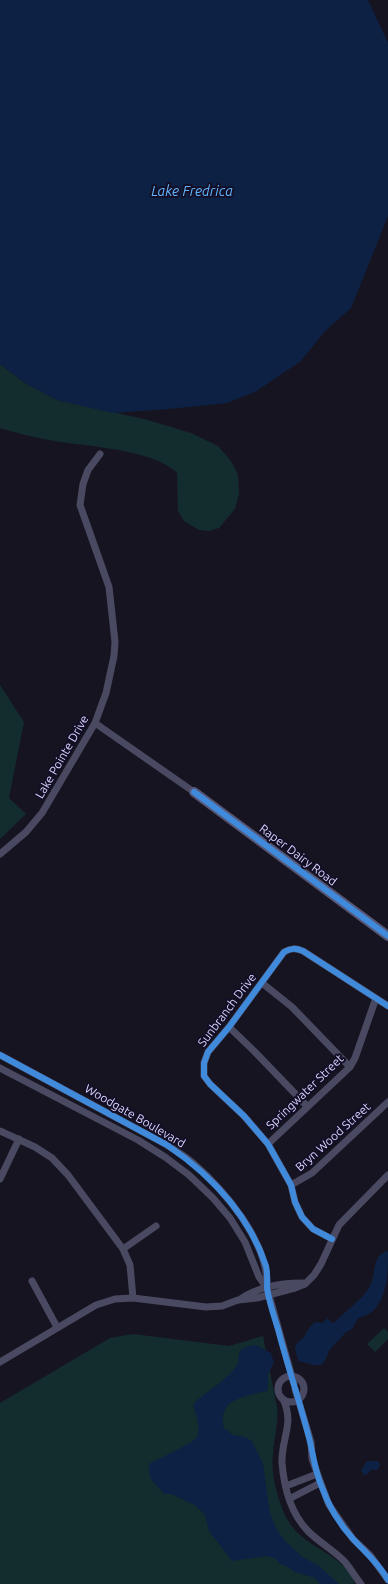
<!DOCTYPE html>
<html>
<head>
<meta charset="utf-8">
<style>
	body { margin:0 }
	canvas { display:block; background:#161421 }
</style>
</head>
<body>
<canvas width="388" height="1584"></canvas>
<script>
const c = document.querySelector('canvas').getContext('2d');
c.lineJoin = 'round';
function fill(path, color) {
  c.fillStyle = color;
  c.fill(path, 'evenodd');
}
function strokePath(path, color, width, dash) {
  c.strokeStyle = color;
  c.lineWidth = width;
  c.lineCap = dash ? 'butt' : 'round';
  c.setLineDash(dash || []);
  c.stroke(path);
}
function write(font, color, halo, rows, align = 'center') {
  c.font = font + ' Ubuntu,sans-serif';
  c.lineWidth = 4;
  c.setLineDash([]);
  c.textBaseline = 'middle';
  c.strokeStyle = halo;
  c.fillStyle = color;
  for (const [text, x, y, turn = 0] of rows) {
    c.save();
    c.translate(x, y);
    c.rotate((+turn || 0) * Math.PI / 180);
    c.textAlign = isNaN(turn) ? turn : align;
    if (halo) c.strokeText(text, 0, 0);
    c.fillText(text, 0, 0);
    c.restore();
  }
}
fill(new Path2D(`
	M0 364 25 383 57 400 144 419 191 433 218 446 231 461 238 475 239 494 235 509 219 528 209 531 199 530 184 521 178 511 177 473C155 449 81 446 49 440 32 437 16 433 0 428Z
	M0 685 24 722 9 798 26 814 0 839Z
	M384 1328 388 1332V1339L375 1352 367 1344Z
	M133 1334 229 1346 263 1336 277 1407C279 1423 274 1437 273 1453 271 1470 275 1489 281 1505 284 1515 291 1527 299 1534 316 1550 347 1559 355 1584H0V1403L110 1338Z`), '#132c2d');
fill(new Path2D(`
	M0 0H368L388 43V216L351 308 324 332 301 361 255 392 227 403 168 409 113 413 57 400 25 383 0 364Z
	M388 1251C388 1273 388 1294 374 1310 369 1315 362 1316 357 1319 355 1325 353 1330 346 1332L330 1349 324 1362 321 1365H314L298 1361C298 1357 295 1352 295 1348 296 1342 300 1342 303 1338 308 1332 308 1326 316 1322L322 1323 328 1318 331 1322 334 1323C345 1311 362 1300 370 1286 377 1273 371 1255 388 1251Z
	M256 1345 271 1353 274 1363 268 1374V1387L267 1391C245 1396 217 1399 224 1428L233 1435 245 1437 252 1441 263 1464 270 1513 277 1530 287 1543 303 1557 319 1566 339 1584H320L315 1578 295 1572 288 1567 280 1564 276 1559 267 1556 232 1561 209 1531 205 1515 195 1505 171 1494H165C154 1483 148 1480 149 1464 158 1459 192 1444 197 1437 201 1430 196 1413 193 1406L195 1402C207 1392 229 1378 237 1365 240 1361 237 1355 241 1350 245 1346 251 1346 256 1345Z
	M367 1461H377L380 1464 379 1468 377 1470H371L368 1474 364 1475 361 1470Z`), '#0d2144');
strokePath(new Path2D(`
	M95 723 194 792
	M0 854 26 832 42 813 95 723 106 693 114 656 115 642 109 587 80 505 83 484 88 470 100 454
	M262 983 292 1007 350 1067
	M229 1027 254 1051 307 1106
	M0 1055 167 1145C176 1151 185 1156 193 1163 225 1191 269 1242 267 1288L294 1384
	M0 1068 138 1140 165 1157 189 1175 213 1198 230 1218 245 1242 259 1277 267 1288
	M0 1131 35 1147 52 1158 68 1175 123 1249 130 1265 133 1298
	M268 1144 350 1067 355 1058 376 998
	M0 1179 19 1139
	M291 1185 312 1173 388 1102
	M332 1239 313 1229 302 1217 295 1202 291 1185 268 1144 244 1116 210 1084 204 1076V1063L208 1052 229 1027 284 952C291 948 295 948 303 951L388 1006
	M123 1249 156 1226
	M32 1281 57 1327
	M239 1300C257 1287 281 1283 303 1283
	M0 1362 96 1305 115 1299 133 1298 206 1307 222 1306 238 1300 257 1298 295 1288 305 1284 314 1275 321 1264 339 1225 388 1175
	M278 1389a13 13 0 1 1 26 0a13 13 0 1 1-26 0Z
	M295 1389 311 1442 312 1459 329 1505 353 1539 370 1555 388 1580
	M283 1399C295 1424 281 1438 282 1463 284 1487 290 1512 307 1530 318 1542 334 1550 345 1562 351 1569 355 1577 361 1584
	M286 1486 317 1474
	M289 1499 320 1483`), '#4a4962', 7);
strokePath(new Path2D(`
	M194 792 388 936`), '#575674', 10);
strokePath(new Path2D(`
	M194 792 388 936
	M0 1055 167 1145C211 1175 249 1215 266 1266 268 1274 267 1281 267 1288 269 1302 274 1316 278 1329 287 1364 299 1399 308 1434 313 1451 314 1468 321 1485 328 1505 339 1524 354 1540 366 1553 379 1564 388 1580
	M332 1239 313 1229 302 1217 295 1202 291 1185 268 1144 244 1116 210 1084 204 1076V1063L208 1052 229 1027 284 952C291 948 295 948 303 951L388 1006`), '#408adc', 6);
write('12px', '#d9d4ff', '#130f26', [
	["Lake Pointe Drive",62,757,-60],
	["Raper Dairy Road",298,855,37],
	["Sunbranch Drive",227,1010,-53],
	["Springwater Street",305,1092,-44],
	["Woodgate Boulevard",135,1116,30],
	["Bryn Wood Street",333,1137,-42]
]);
write('italic 14px', '#62b6ff', '#130f26', [
	["Lake Fredrica",192,191]
]);
</script>
</body>
</html>
